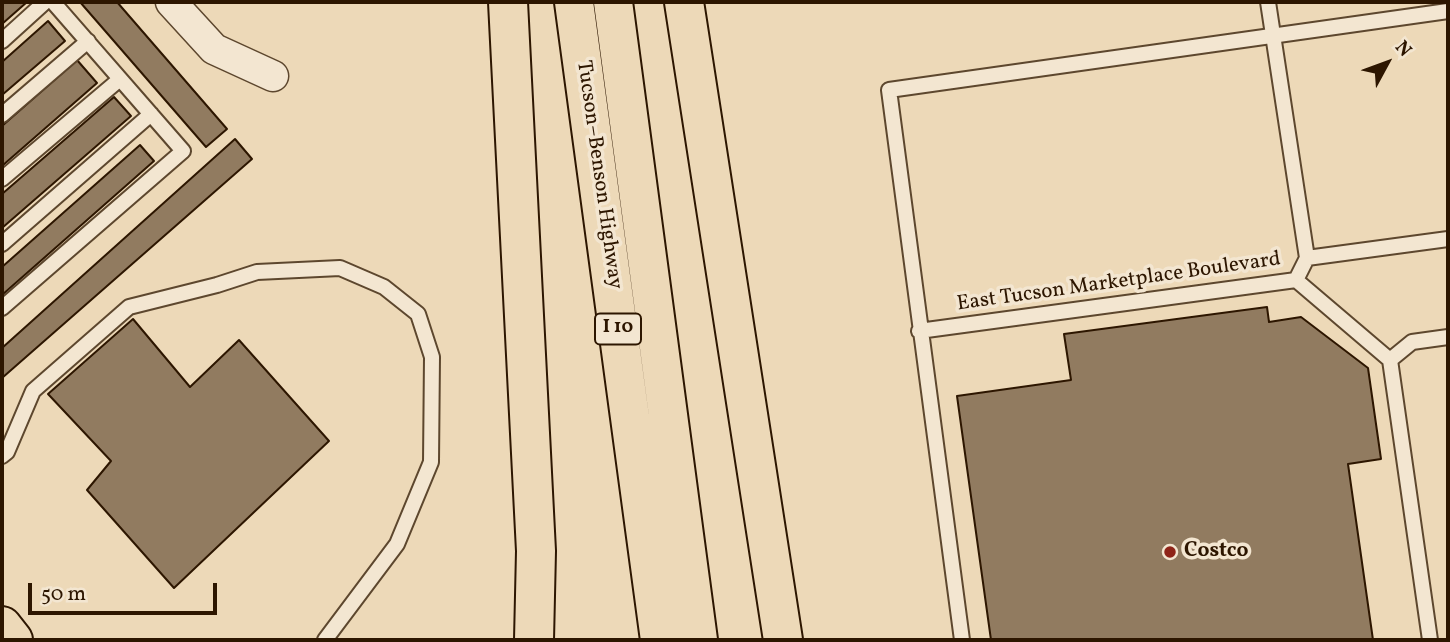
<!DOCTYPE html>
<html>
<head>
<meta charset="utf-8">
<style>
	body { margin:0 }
	#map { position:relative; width:1450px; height:642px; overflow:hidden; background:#edd9b8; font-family:Vollkorn,serif }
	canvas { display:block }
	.frame { position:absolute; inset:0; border:4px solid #2d1600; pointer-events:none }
	.north { position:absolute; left:1352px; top:28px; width:70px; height:70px; -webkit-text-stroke:5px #f3e6d1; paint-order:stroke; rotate:49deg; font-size:19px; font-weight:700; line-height:28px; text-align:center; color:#2d1600 }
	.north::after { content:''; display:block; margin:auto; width:24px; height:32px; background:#2d1600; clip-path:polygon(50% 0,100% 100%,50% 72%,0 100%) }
	.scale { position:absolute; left:28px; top:583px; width:189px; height:32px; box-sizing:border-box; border:4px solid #2d1600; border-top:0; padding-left:9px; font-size:21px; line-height:24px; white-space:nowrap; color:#2d1600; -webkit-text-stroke:5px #f3e6d1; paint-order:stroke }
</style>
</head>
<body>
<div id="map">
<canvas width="1450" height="642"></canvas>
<div class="frame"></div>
<div class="north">N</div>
<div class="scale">50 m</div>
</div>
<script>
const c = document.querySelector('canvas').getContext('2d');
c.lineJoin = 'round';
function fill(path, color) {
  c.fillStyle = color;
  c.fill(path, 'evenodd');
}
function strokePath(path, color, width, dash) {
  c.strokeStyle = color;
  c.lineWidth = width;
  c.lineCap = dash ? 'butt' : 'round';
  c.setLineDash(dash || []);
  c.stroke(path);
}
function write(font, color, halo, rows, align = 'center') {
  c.font = font + ' Vollkorn,serif';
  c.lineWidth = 7;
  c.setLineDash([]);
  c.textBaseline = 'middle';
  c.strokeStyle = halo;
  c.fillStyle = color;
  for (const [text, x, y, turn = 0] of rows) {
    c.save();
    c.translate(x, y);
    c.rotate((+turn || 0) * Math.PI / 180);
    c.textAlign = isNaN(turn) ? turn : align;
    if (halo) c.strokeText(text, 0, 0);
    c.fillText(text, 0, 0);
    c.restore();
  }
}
const building = new Path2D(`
	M2 2H27L2 24Z
	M80 2H117L227 129 206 147Z
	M48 21 65 41 2 95V62Z
	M77 60 97 83 2 166V126Z
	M114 97 131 116 2 228V194Z
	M235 139 252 159 2 378V348Z
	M140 145 154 161 2 295V267Z
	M1267 307 1269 322 1301 317 1368 368 1381 459 1348 464 1373 640H991L957 396 1071 380 1064 334Z
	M133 319 190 387 239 340 329 441 174 588 87 490 111 461 48 394Z`);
fill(building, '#917b60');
strokePath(building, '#2d1600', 2);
const service = new Path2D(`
	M1268 2 1307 258 1296 280
	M2 41 45 2
	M2 115 88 41
	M2 179 120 79
	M2 244 151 114
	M1307 258 1448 239
	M2 308 183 151 53 2
	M919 331 1296 280 1390 360 1430 640
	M1390 360 1412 342 1448 337
	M2 456 7 452 33 391 129 307 217 285 257 272 340 268 384 287 418 314 432 357 431 462 397 544 325 640
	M962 640 889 90 1448 11`);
const minor = new Path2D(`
	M171 2 214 49 273 76`);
const primary = new Path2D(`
	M2 626 13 640`);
const motorway = new Path2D(`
	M508 2 536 551 534 640
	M574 2 660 640
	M613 2 698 640
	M684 2 783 640`);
strokePath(service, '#5d472e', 18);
strokePath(minor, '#5d472e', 33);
strokePath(primary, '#2d1600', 42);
strokePath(motorway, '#2d1600', 42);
strokePath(service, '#f3e6d1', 14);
strokePath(minor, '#f3e6d1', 30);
strokePath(primary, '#edd9b8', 38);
strokePath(motorway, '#edd9b8', 38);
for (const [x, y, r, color] of [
	[1170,552,7,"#8f2418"]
]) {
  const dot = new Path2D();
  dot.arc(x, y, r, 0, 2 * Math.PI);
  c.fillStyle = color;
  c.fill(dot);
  strokePath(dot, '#f3e6d1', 2.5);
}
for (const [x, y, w] of [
	[618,329,46]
]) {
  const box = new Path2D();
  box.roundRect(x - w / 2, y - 15.5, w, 31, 5);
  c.fillStyle = '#f3e6d1';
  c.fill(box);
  strokePath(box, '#2d1600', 2);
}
write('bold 19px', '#2d1600', null, [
	["I 10",618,329]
]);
write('21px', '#2d1600', '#f3e6d1', [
	["Tucson–Benson Highway",598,175,82],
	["East Tucson Marketplace Boulevard",1119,283,-8]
]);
write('bold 21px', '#2d1600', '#f3e6d1', [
	["Costco",1184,552]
], 'left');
</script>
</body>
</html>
